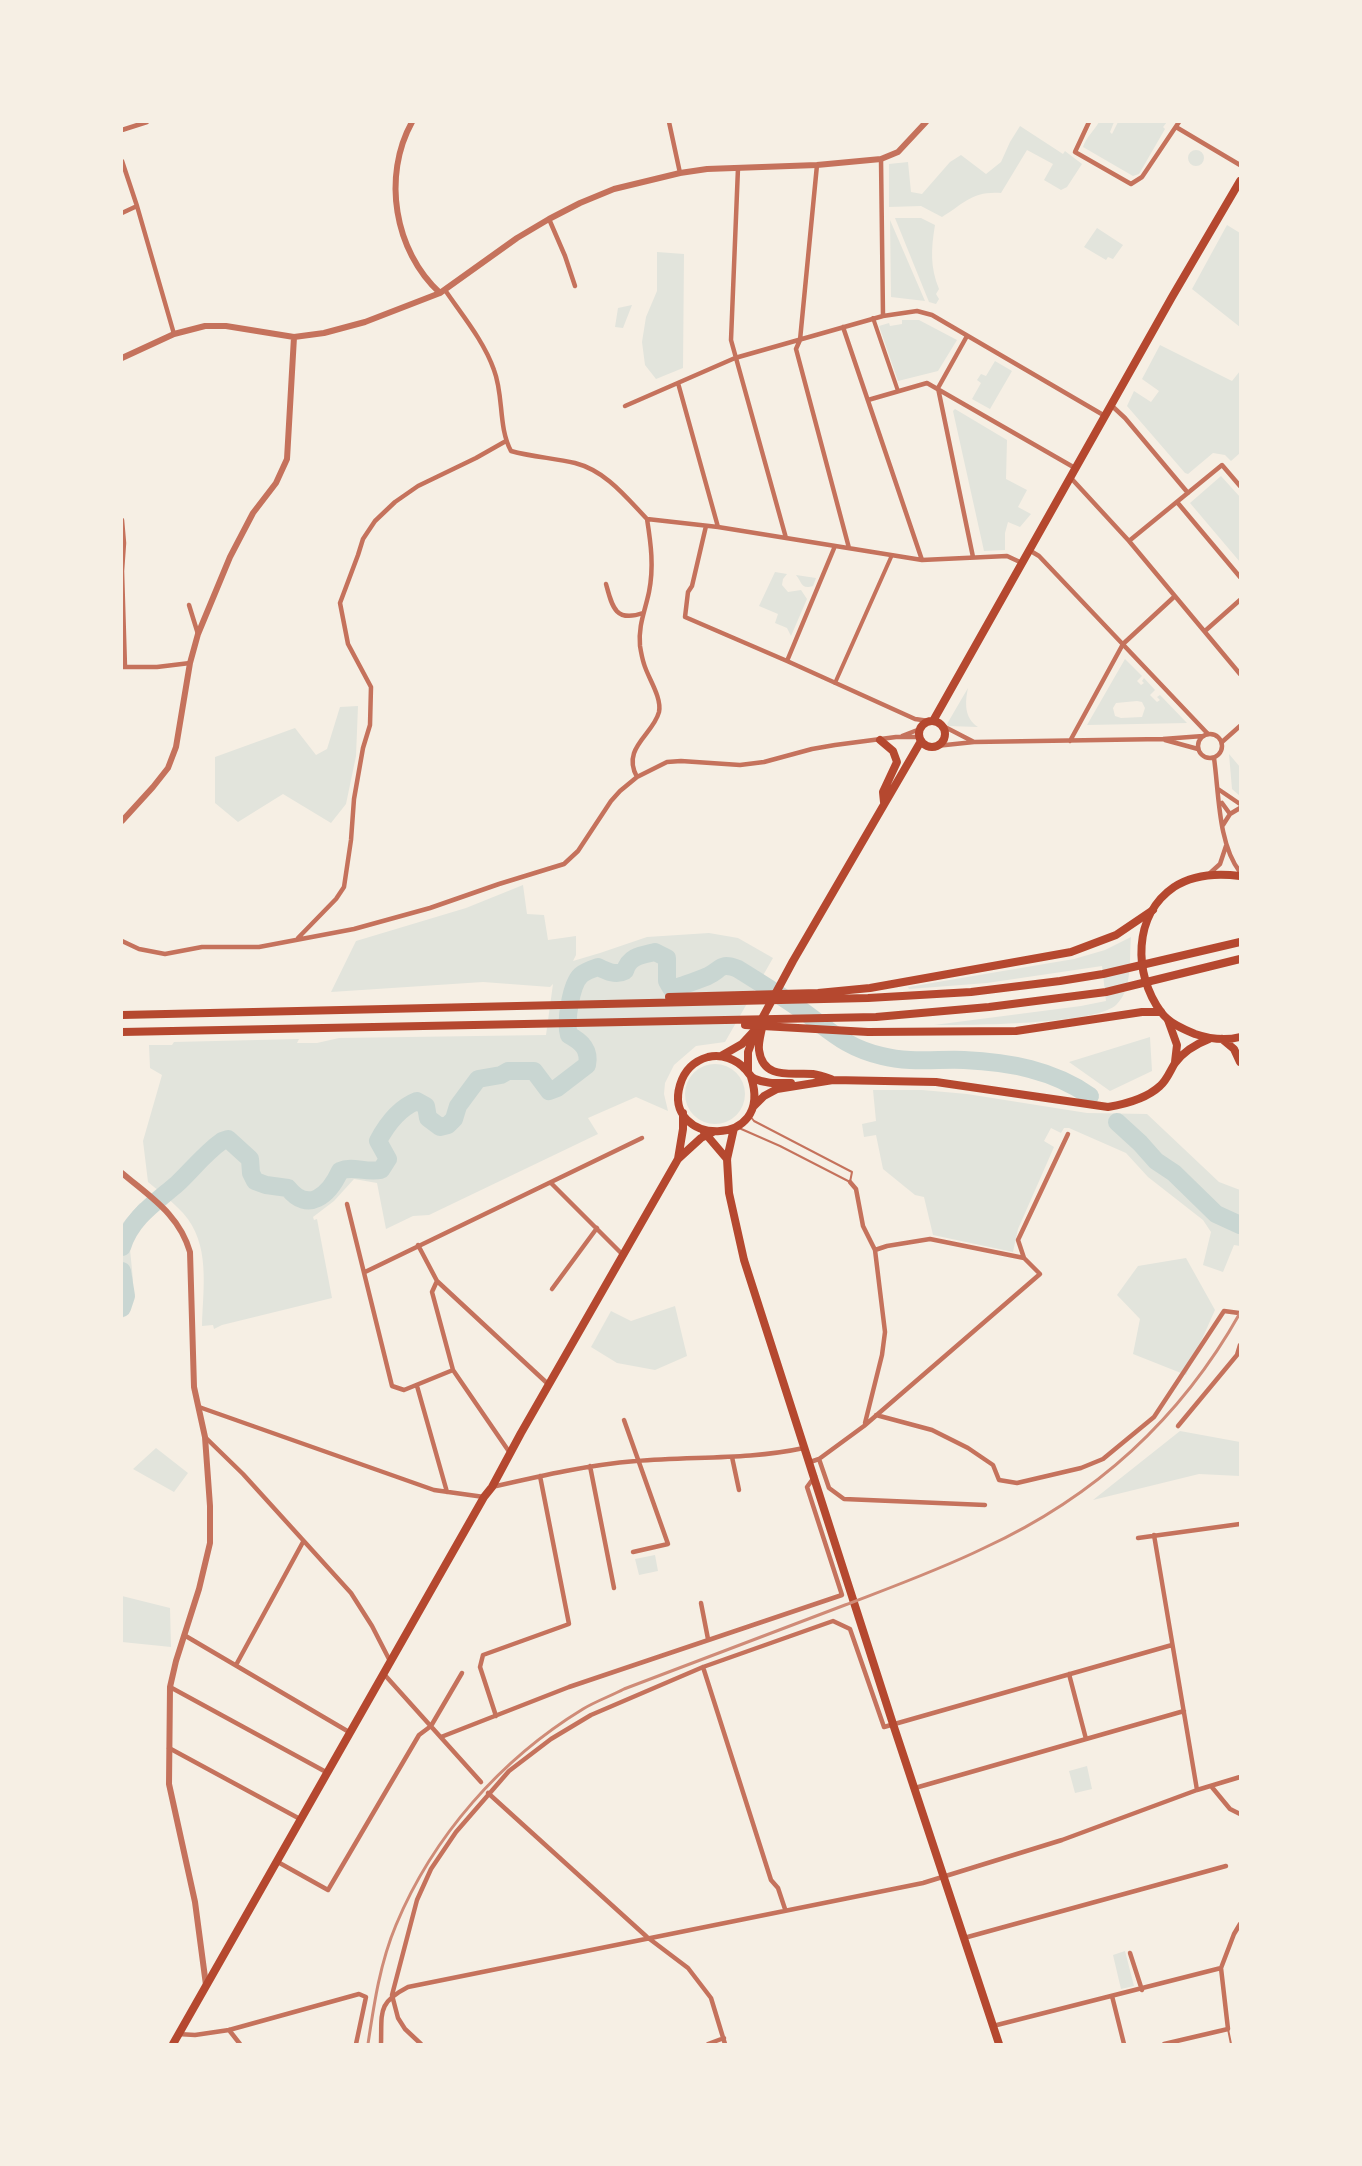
<!DOCTYPE html>
<html>
<head>
<meta charset="utf-8">
<style>
	body { margin:0 }
	#map { position:relative; width:1362px; height:2166px; overflow:hidden; background:#f6efe4; font-family:Signika,sans-serif }
	canvas { display:block }
	.frame { position:absolute; inset:0; border:123px solid #f6efe4; pointer-events:none }
</style>
</head>
<body>
<div id="map">
<canvas width="1362" height="2166"></canvas>
<div class="frame"></div>
</div>
<script>
const c = document.querySelector('canvas').getContext('2d');
c.lineJoin = 'round';
function fill(path, color) {
  c.fillStyle = color;
  c.fill(path, 'evenodd');
}
function strokePath(path, color, width, dash) {
  c.strokeStyle = color;
  c.lineWidth = width;
  c.lineCap = dash ? 'butt' : 'round';
  c.setLineDash(dash || []);
  c.stroke(path);
}
fill(new Path2D(`
	M1099 122H1114L1110 132 1112 134 1118 122H1167L1163 127 1165 129 1139 174 1133 176 1083 147C1086 137 1094 131 1099 122Z
	M1020 126 1063 154 1065 151 1082 164 1067 187 1061 190 1044 180 1053 164 1027 150 1001 193C972 191 965 203 942 217L921 206 889 207V164L908 162 911 192 922 194 950 162 961 155 986 174 1001 162 1010 142Z
	M1188 158a8 8 0 1 1 16 0a8 8 0 1 1-16 0Z
	M895 218H921L935 225C931 249 930 267 939 289L936 294 939 299 936 304 929 302Z
	M890 220 925 301 891 297Z
	M1227 225 1240 233V327L1192 289Z
	M1097 228 1123 245 1113 259 1108 257 1106 260 1084 247Z
	M657 252 684 254 683 368 656 379 645 365 642 342 646 317 657 291Z
	M632 305 623 328 615 327 618 308Z
	M902 320H919L957 340 938 371 898 381 879 326 889 323 890 326 902 324Z
	M1160 345 1232 381 1240 371V453L1231 461 1225 455 1213 453 1188 474 1185 473 1127 406 1134 391 1151 402 1159 391 1142 379Z
	M995 361 1012 371 990 409 972 399 981 383 977 380 981 374 986 376Z
	M955 409 1007 440 1006 479 1027 490 1018 507 1031 514 1020 527 1008 522 1005 533V550L984 551 953 411Z
	M1221 476 1240 497V562L1190 503Z
	M775 572 787 574 783 579 782 585 788 592 801 590 807 599 791 636 787 628 775 623 778 614 759 606Z
	M796 575 816 578 813 586C801 590 802 582 796 575Z
	M1125 659 1142 676 1137 681 1141 685 1144 683 1142 681 1144 678 1155 690 1150 695 1157 702 1160 700 1157 697 1160 695 1187 723 1087 725ZM1137 701 1142 702 1145 708 1142 717 1121 718 1115 716 1113 708 1116 703Z
	M968 688C965 702 964 718 978 727L948 726 947 724Z
	M358 706 356 756 346 804 331 823 283 794 238 822 215 803V757L295 728 316 755 327 749 340 707Z
	M1229 754 1240 767V796L1232 789Z
	M523 885 527 914 544 915 548 940 576 936V955L573 961 600 953 647 937 709 933 738 938 773 958 725 1042 696 1046 674 1065 665 1083 664 1094 668 1111 636 1097 588 1118 598 1134 429 1215 413 1216 386 1229 377 1183 354 1179 334 1201 313 1217 314 1220 317 1219 332 1298 222 1325 214 1329 213 1325 202 1326C203 1288 211 1244 183 1213 173 1202 160 1192 148 1182L143 1141 162 1075 150 1068 149 1045H172L174 1042 299 1039 297 1043H317L339 1038 546 1035 553 984 550 987 483 982 331 992 356 941 466 908Z
	M1131 937C1129 958 1133 988 1117 1004 1098 1025 967 1025 934 1025L1081 1006 1106 1001 1102 966 987 983 909 989 908 987 1074 959 1105 950Z
	M1150 1037 1152 1071 1110 1091 1069 1062Z
	M685 1094a30 30 0 1 1 60 0a30 30 0 1 1-60 0Z
	M873 1090H922L967 1094 1087 1113 1147 1114 1219 1182 1240 1190V1246L1234 1245 1223 1272 1203 1265 1211 1232 1203 1220 1148 1177 1126 1153 1069 1128H1064L1061 1133 1051 1128 1044 1141 1054 1147 1018 1229 1013 1252 933 1235 924 1197 915 1195 883 1169 876 1135 864 1137 862 1124 876 1121Z
	M140 1203 149 1210 129 1239 133 1280 122 1322V1224Z
	M1186 1258 1215 1310 1186 1375 1133 1354 1140 1319 1117 1295 1138 1266Z
	M675 1306 687 1356 655 1370 617 1363 591 1347 611 1311 631 1321Z
	M1180 1431 1240 1442V1476L1199 1474 1093 1500Z
	M156 1448 188 1473 174 1492 133 1469Z
	M655 1555 658 1571 639 1575 635 1559Z
	M122 1596 170 1608 171 1647 122 1642Z
	M1087 1766 1092 1789 1075 1793 1069 1771Z
	M1125 1951 1134 1986 1121 1989 1113 1955Z`), '#e2e4dc');
strokePath(new Path2D(`
	M1117 1122 1140 1143 1156 1161 1174 1173 1216 1214 1240 1225
	M122 1247C131 1218 155 1203 177 1184 192 1170 205 1153 222 1141L228 1139 250 1159 251 1173 255 1181 266 1185 288 1188C308 1214 329 1195 340 1171 353 1165 364 1173 381 1170L388 1159 378 1141C387 1124 399 1108 417 1101L426 1106 428 1118 440 1127 448 1125 454 1119 458 1106 478 1079 501 1075 508 1071H534L549 1091 557 1088 587 1065C590 1050 582 1042 569 1035 565 1022 571 984 581 975 586 971 592 969 598 967 606 971 616 976 625 971 629 956 642 955 655 952L667 958V981L671 988C678 988 700 979 708 976 722 969 720 962 738 969 759 982 780 995 800 1009 830 1030 844 1047 882 1056 909 1063 937 1059 964 1060 1009 1062 1053 1070 1090 1096
	M122 1271 126 1296 122 1308`), '#c9d6d2', 18);
strokePath(new Path2D(`
	M739 1128 780 1146 850 1182 852 1172 754 1121 750 1116
	M1228 2029 1231 2044`), '#c5725c', 2);
strokePath(new Path2D(`
	M873 318 898 391
	M835 683 892 555`), '#c5725c', 4);
strokePath(new Path2D(`
	M669 122 680 173
	M1089 122 1075 152 1131 184 1142 177 1179 122
	M1176 127 1240 165
	M122 130 147 122
	M881 159 883 316
	M122 161 137 206 174 334
	M817 165 800 340 796 349 849 548
	M738 168 731 340 786 538
	M122 213 137 206
	M549 219 565 256 575 286
	M445 290C462 315 484 341 494 370 504 396 498 427 511 451 532 457 554 458 575 463 606 471 626 497 647 519L718 527 922 560 1007 556 1022 563
	M843 327 922 560
	M967 336 938 388 973 557
	M678 383 718 527
	M868 400 927 383 1075 468
	M1111 405 1125 418 1188 493
	M625 406 735 358 883 316 917 311 932 315 1105 416
	M1070 477 1129 541 1240 674
	M1177 502 1240 577
	M122 520 124 543 122 571 125 667
	M706 526 692 586 688 592 685 617 787 661 915 719 929 721
	M1129 541 1222 465 1240 486
	M1029 550 1039 556 1208 734
	M606 584C612 606 615 623 643 613
	M189 605 198 634
	M1205 631 1240 600
	M787 661 835 546
	M122 667H157L190 663
	M943 726 974 742
	M1198 746a12 12 0 1 1 24 0a12 12 0 1 1-24 0Z
	M902 736 920 729
	M1165 740 1198 749
	M1070 741 1123 644 1175 596
	M1222 742 1240 726
	M936 746 974 742 1163 739 1203 736
	M1214 758C1219 793 1218 844 1240 872
	M637 777C621 748 653 735 659 712 662 697 648 678 644 664 642 658 641 652 640 646 638 626 645 611 649 592 654 567 651 544 647 519
	M1218 789 1240 804
	M1222 803 1230 814
	M1223 825 1230 814 1240 808
	M1209 874 1220 864 1226 846
	M298 938 336 899 344 887 351 840 354 799 363 748 370 725 371 687 348 644 340 603 358 555 363 539 375 521 395 502 418 486 476 458 506 441
	M122 941 139 949 165 954 202 947H259L354 929 430 908 499 884 564 864 578 851 611 801 620 791 637 777 667 762 681 761 740 765 764 762 812 749 835 745 896 737H920
	M850 1182 856 1189 863 1226 875 1250 885 1332 882 1355 865 1423
	M551 1183 624 1256
	M347 1204 392 1386 404 1390 453 1370
	M418 1245 437 1281 548 1384
	M1024 1258 1018 1240 1068 1134
	M365 1272 642 1138
	M437 1281 432 1292 453 1370 510 1453
	M552 1289 597 1228
	M417 1386 447 1492
	M199 1407 434 1490 484 1497
	M876 1415 932 1430 968 1448 993 1465 999 1480 1017 1483 1081 1468 1103 1459 1154 1417 1224 1311 1239 1313 1240 1315
	M624 1420 668 1544 633 1552
	M1178 1426 1237 1355 1240 1345
	M205 1437 243 1474 351 1593 372 1626 390 1661
	M732 1457 739 1490
	M819 1459 829 1488 844 1499 985 1505
	M810 1462 819 1459 864 1426 1040 1274 1024 1258 930 1239 887 1246 875 1250
	M590 1466 614 1588
	M492 1487C540 1476 587 1465 636 1461 692 1456 748 1460 804 1448
	M1154 1535 1197 1790
	M1138 1538 1240 1524
	M701 1603 708 1639
	M184 1635 349 1732
	M236 1665 303 1542
	M703 1667 771 1880 778 1888 785 1909
	M383 1673 481 1782
	M1069 1674 1086 1739
	M170 1687 326 1772
	M496 1716 480 1667 483 1655 569 1624 540 1476
	M441 1737 569 1687 842 1595 807 1487 815 1476
	M169 1748 300 1819
	M1211 1786 1230 1809 1240 1814
	M915 1788 1184 1711
	M488 1793 647 1937 688 1968 711 1998 725 2044
	M276 1861 328 1890 419 1735 431 1726 462 1673
	M964 1938 1226 1866
	M1130 1953 1142 1990
	M1112 1996 1124 2044
	M993 2026 1221 1968
	M229 2030 240 2044
	M178 2034 195 2035 229 2030 359 1994 366 1997 356 2044
	M381 2044C382 2012 377 2003 408 1987L923 1883 1062 1840 1197 1790 1240 1777
	M421 2044 405 2029 398 2018 392 1995 417 1900 431 1869 456 1832 509 1771 551 1739 591 1715 703 1667 833 1621 850 1629 884 1727 1172 1645
	M708 2044 724 2038
	M1164 2044 1228 2029 1221 1968 1234 1934 1240 1924`), '#c5725c', 4.5);
strokePath(new Path2D(`
	M412 122C382 176 394 251 440 293
	M122 358 174 334 205 326H226L294 337 324 333 365 322 440 293 517 238 549 219 580 203 614 189 680 173 707 169 817 165 881 159 898 152 926 122
	M122 821 153 787 168 768 176 747 190 663 198 634 230 557 253 513 276 483 287 459 294 337
	M122 1173C150 1197 179 1214 190 1252L194 1387 205 1437 210 1506V1543L199 1589 176 1661 170 1687 169 1784 195 1902 206 1985`), '#c5725c', 6);
strokePath(new Path2D(`
	M919 734a13 13 0 1 1 26 0a13 13 0 1 1-26 0Z
	M933 721 1172 297 1240 181
	M880 740 893 751 897 762 883 792 884 802
	M1168 1020 1177 1045 1175 1062
	M763 1022C762 1031 758 1041 759 1050 763 1081 793 1072 813 1074 819 1075 825 1077 831 1079
	M721 1056 742 1044 754 1031
	M748 1072V1052L757 1028 793 961 921 741
	M751 1077C775 1150 662 1146 680 1085 684 1071 694 1061 708 1057 722 1054 736 1059 745 1069 749 1073 750 1077 755 1079 766 1084 778 1083 791 1083
	M753 1107 764 1096 777 1089 833 1080 936 1082 1108 1107C1126 1104 1146 1099 1160 1086 1167 1080 1170 1071 1175 1063 1184 1051 1196 1044 1209 1039
	M734 1128 727 1159 729 1193 744 1260 893 1724 999 2044
	M704 1132 727 1159
	M678 1159 683 1129V1113
	M173 2044 484 1497 492 1487 521 1433 678 1159 701 1138 713 1132`), '#b5482f', 8);
strokePath(new Path2D(`
	M1240 876C1217 873 1194 874 1174 887 1133 915 1133 974 1161 1012 1169 1023 1183 1029 1195 1034 1210 1039 1225 1041 1240 1037
	M1222 1039 1234 1049 1240 1062`), '#b5482f', 8);
strokePath(new Path2D(`
	M669 997 818 993 870 988 1071 952 1116 935 1153 910
	M122 1015 868 998 971 992 1060 981 1103 974 1240 942
	M745 1025 868 1032 1016 1031 1142 1012H1161
	M122 1032 876 1017 989 1007 1106 992 1240 959`), '#b5482f', 8);
strokePath(new Path2D(`
	M368 2044C374 2004 380 1963 396 1925 433 1836 501 1759 583 1709 596 1701 611 1696 624 1689 698 1661 772 1633 845 1605 892 1587 939 1570 984 1548 1095 1497 1180 1420 1240 1313`), '#cf8b77', 3);
</script>
</body>
</html>
